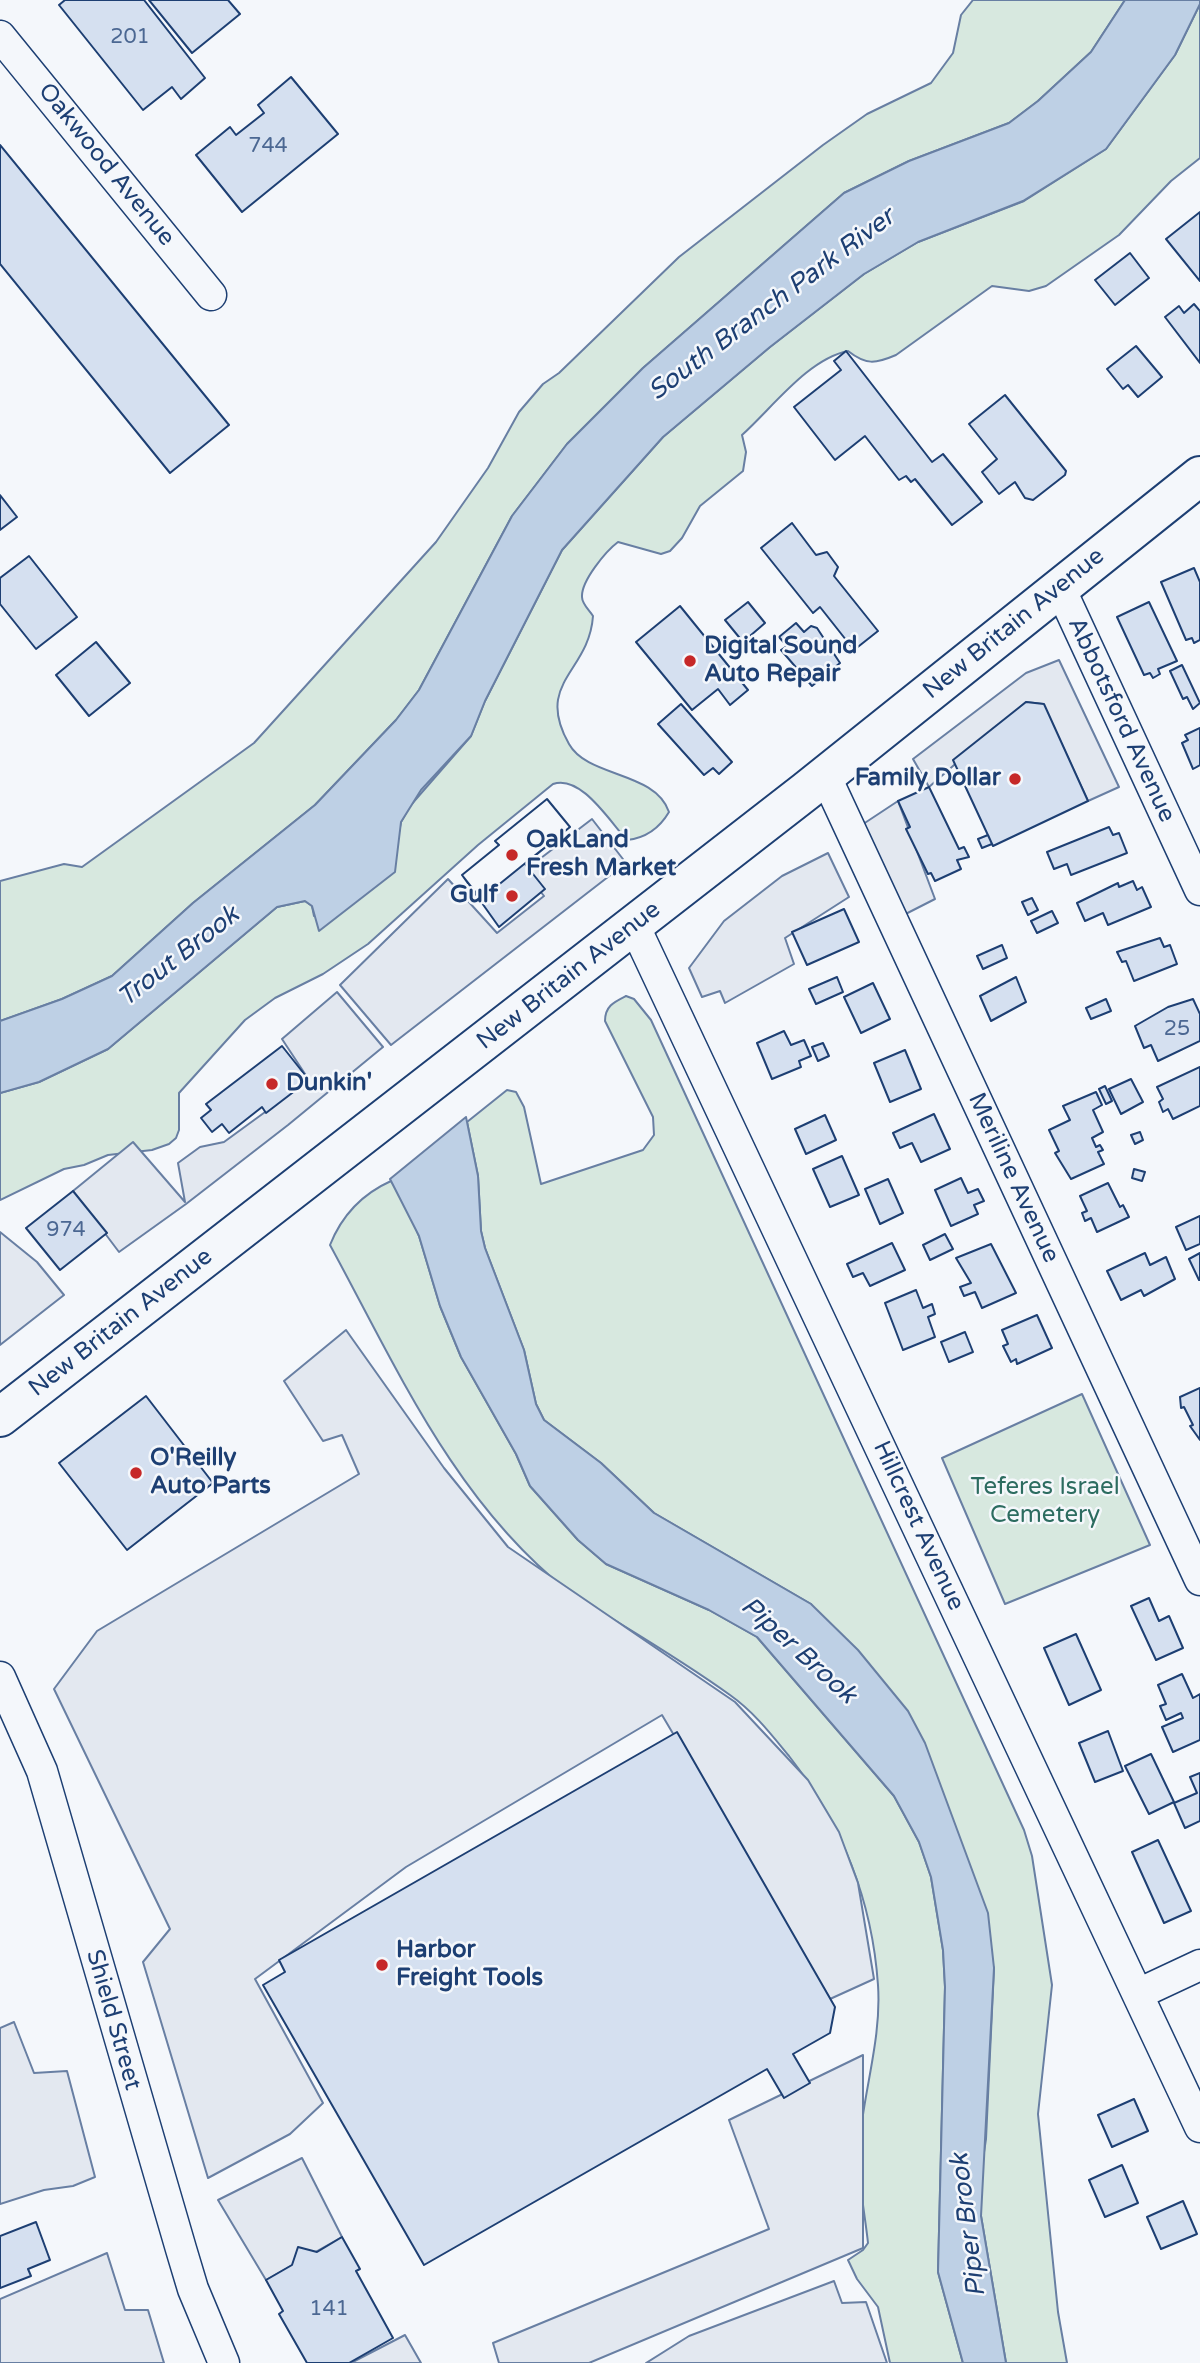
<!DOCTYPE html>
<html>
<head>
<meta charset="utf-8">
<style>
	body { margin:0 }
	canvas { display:block; background:#f4f7fb }
</style>
</head>
<body>
<canvas width="1200" height="2363"></canvas>
<script>
const c = document.querySelector('canvas').getContext('2d');
c.lineJoin = 'round';
function fill(path, color) {
  c.fillStyle = color;
  c.fill(path, 'evenodd');
}
function strokePath(path, color, width, dash) {
  c.strokeStyle = color;
  c.lineWidth = width;
  c.lineCap = dash ? 'butt' : 'round';
  c.setLineDash(dash || []);
  c.stroke(path);
}
function write(font, color, halo, rows, align = 'center') {
  c.font = font + ' "Varela Round",sans-serif';
  c.lineWidth = 5;
  c.setLineDash([]);
  c.textBaseline = 'middle';
  c.strokeStyle = halo;
  c.fillStyle = color;
  for (const [text, x, y, turn = 0] of rows) {
    c.save();
    c.translate(x, y);
    c.rotate((+turn || 0) * Math.PI / 180);
    c.textAlign = isNaN(turn) ? turn : align;
    if (halo) c.strokeText(text, 0, 0);
    c.fillText(text, 0, 0);
    c.restore();
  }
}
const green = new Path2D(`
	M973 0H1125L1091 52 1038 101 1009 123 909 161 844 193 643 368 567 444 512 516 419 690 396 720 315 805 193 903 112 976 62 999 0 1021V881L64 864 82 867 254 743 436 542 488 468 519 412 543 384 559 373 679 257 823 145 867 114 931 83 953 53 961 15Z
	M1200 4V158L1171 181 1119 235 1046 286 1029 291 992 286 896 355C875 364 866 365 848 351 808 359 773 407 742 435L746 452 743 471 700 506 682 538 670 551 661 554 618 542C606 551 581 581 582 597 582 604 589 610 593 616 589 673 534 682 569 744 588 778 655 771 669 812 659 829 646 838 627 840 610 822 581 774 553 784L478 845 368 944 323 974 275 998 245 1020 179 1093V1130L176 1138 169 1144 152 1150 108 1155 84 1165 64 1169 0 1200V1093L39 1082 108 1049 277 907 305 901 312 906 314 916 398 837 401 822 410 806 471 736 485 701 562 550 663 437 770 347 864 274 918 242 1024 201 1106 149 1175 55Z
	M626 996 634 999 651 1020 1024 1830 1032 1856 1052 1985 1038 2114 1058 2312 1067 2363H1006L981 2216 980 2178 986 2139 994 1968 811 1604 654 1513 601 1463 544 1420 536 1404 524 1350 485 1248 481 1231 478 1176 467 1122 507 1090 516 1092 524 1107 541 1184 643 1150 654 1135 653 1117 605 1021C605 1006 614 1002 626 996Z
	M391 1181 406 1204 419 1236 440 1306 461 1357 516 1454 530 1486 578 1540 606 1564 709 1610 757 1637 894 1796 919 1842 931 1877 943 1950 945 1987 938 2272 963 2363H890L878 2307 857 2279 848 2260 863 2250 868 2243C865 2215 859 2186 859 2158 860 2100 882 2044 878 1985 872 1898 842 1824 789 1756 771 1734 754 1712 730 1695 679 1658 623 1626 569 1592 455 1502 398 1370 330 1245 342 1215 362 1194 391 1181Z
	M1082 1394 1150 1545 1005 1604 942 1458Z`);
fill(green, '#d7e8df');
strokePath(green, '#687fa3', 2);
const parking = new Path2D(`
	M1059 660 1119 787 1088 801 1043 704 1026 702 929 787 913 759 1026 673Z
	M898 801 935 899 884 925 839 840Z
	M592 819 626 863 391 1045 340 985 448 879 497 933 544 896 524 871Z
	M828 853 849 897 785 938 794 964 725 1003 720 991 702 997 689 968 724 921 782 876Z
	M337 992 383 1047 288 1125 186 1204 119 1252 73 1191 133 1142 185 1202 178 1163 200 1147 224 1142 309 1080 282 1039Z
	M0 1232 37 1262 64 1295 0 1345Z
	M346 1330 444 1468 508 1547 735 1702 808 1780 839 1832 858 1883 874 1979 830 1999 662 1715 406 1867 255 1979 323 2103 290 2134 208 2178 143 1962 170 1929 54 1689 97 1631 359 1474 342 1435 323 1441 284 1381Z
	M14 2022 34 2073 67 2071 95 2177 73 2186 44 2190 0 2204V2028Z
	M863 2055V2248L589 2363H499L493 2343 769 2229 729 2120Z
	M302 2158 342 2237 266 2280 218 2200Z
	M107 2253 125 2310H148L164 2363H0V2299Z
	M834 2281 842 2303 866 2302 887 2363H646L689 2336Z
	M405 2335 421 2363H351Z`);
fill(parking, '#e3e8f0');
strokePath(parking, '#687fa3', 2);
const water = new Path2D(`
	M1125 0H1200V4L1175 55 1106 149 1023 201 918 242 864 274 770 347 663 437 562 550 485 701 471 736 421 790 401 822 395 872 319 931 312 906 305 901 277 907 108 1049 39 1082 0 1093V1021L62 999 112 976 193 903 315 805 396 720 419 690 512 516 567 444 643 368 844 193 909 161 1009 123 1038 101 1091 52Z
	M466 1117 478 1176 481 1231 485 1248 524 1350 536 1404 544 1420 601 1463 654 1513 811 1604 858 1650 908 1711 925 1743 988 1913 994 1968 981 2216 1006 2363H963L938 2272 945 1987 943 1950 931 1877 919 1842 894 1796 757 1637 709 1610 606 1564 578 1540 530 1486 516 1454 461 1357 440 1306 419 1236 390 1179Z`);
fill(water, '#bed0e5');
strokePath(water, '#687fa3', 2);
const building = new Path2D(`
	M65 0H144L205 78 181 99 172 87 143 110 59 5Z
	M149 0H228L240 14 192 53Z
	M291 77 338 134 242 212 196 155 230 127 236 135 264 113 258 105Z
	M0 145 229 425 170 473 0 264Z
	M1200 212V281L1166 239Z
	M1130 253 1149 278 1115 305 1095 280Z
	M1194 304 1200 311V363L1165 317 1179 306 1184 313Z
	M1136 346 1162 377 1138 397 1128 385 1123 389 1107 369Z
	M846 351 932 462 943 454 982 502 952 525 915 479 911 482 906 476 899 480 865 436 835 460 794 407 841 370 834 361Z
	M1005 395 1066 471 1065 475 1033 500 1025 498 1015 482 999 494 982 472 997 459 969 424Z
	M0 495 17 517 0 530Z
	M792 523 816 555 827 552 838 567 834 576 878 631 854 650 820 607 813 613 761 548Z
	M29 556 77 617 36 649 0 604V578Z
	M1194 568 1200 582V640L1194 643 1192 638 1186 640 1161 582Z
	M748 602 765 623 743 642 725 620Z
	M1149 602 1177 661 1158 669 1160 674 1153 678 1150 673 1144 675 1117 617Z
	M680 606 748 690 730 705 718 689 692 710 636 642Z
	M796 623 804 632 811 626 817 628 840 663 812 686 781 650 787 646 779 637Z
	M96 642 130 683 89 716 56 675Z
	M1182 665 1200 703 1193 709 1187 697 1183 699 1170 671Z
	M1026 702 1044 704 1088 801 993 846 953 760Z
	M681 704 732 762 719 774 713 768 704 775 658 724Z
	M1200 728V765L1193 769 1182 743 1188 740 1185 735Z
	M929 787 959 849 964 847 969 857 957 860 961 869 935 881 931 873 928 874 906 829 910 827 898 801Z
	M547 799 570 827 525 864 545 889 499 927 462 875 499 845 495 841Z
	M547 799 570 827 481 899 462 875 499 845 495 841Z
	M1109 827 1113 835 1119 833 1127 853 1071 875 1067 864 1054 869 1047 852Z
	M988 835 992 844 982 848 978 839Z
	M1133 881 1137 890 1142 887 1151 907 1108 925 1103 913 1085 921 1077 903 1118 883 1119 887Z
	M1032 898 1038 910 1028 915 1022 902Z
	M844 909 859 942 807 965 792 932Z
	M1052 911 1058 923 1037 933 1031 921Z
	M1160 938 1164 947 1170 945 1177 964 1134 981 1126 961 1122 962 1117 952Z
	M1002 945 1007 958 983 969 977 956Z
	M837 977 843 992 816 1004 809 989Z
	M1016 977 1026 1002 991 1021 980 996Z
	M873 983 890 1019 861 1033 844 997Z
	M1106 999 1111 1011 1091 1019 1086 1008Z
	M1193 999 1200 1014V1041L1158 1061 1151 1045 1144 1048 1135 1026 1168 1007Z
	M784 1031 791 1045 804 1040 811 1056 799 1061 801 1067 772 1079 757 1043Z
	M823 1043 829 1056 818 1061 812 1047Z
	M282 1046 309 1080 266 1113 262 1107 229 1133 222 1124 212 1132 201 1118 211 1110 206 1104Z
	M905 1050 921 1089 890 1102 874 1063Z
	M1200 1067V1106L1173 1119 1168 1109 1163 1112 1159 1102 1163 1099 1157 1087Z
	M1131 1079 1143 1102 1121 1114 1109 1089Z
	M1105 1086 1112 1101 1106 1104 1099 1089Z
	M1096 1092 1102 1105 1093 1110 1103 1132 1092 1138 1096 1147 1100 1145 1103 1150 1098 1152 1104 1164 1071 1179 1055 1153 1059 1151 1049 1130 1070 1120 1063 1106Z
	M934 1114 950 1149 921 1162 912 1143 900 1148 893 1133Z
	M825 1115 836 1140 806 1154 795 1129Z
	M1140 1132 1143 1140 1135 1144 1131 1135Z
	M842 1156 859 1195 830 1207 813 1169Z
	M1134 1169 1145 1172 1142 1181 1132 1178Z
	M961 1178 968 1193 978 1189 984 1201 974 1205 978 1214 951 1226 935 1190Z
	M888 1179 903 1213 880 1224 865 1189Z
	M1108 1183 1120 1207 1123 1205 1129 1217 1097 1232 1091 1218 1085 1221 1082 1213 1087 1211 1080 1196Z
	M73 1191 107 1233 60 1270 26 1228Z
	M1200 1216V1244L1186 1250 1176 1227Z
	M945 1234 953 1249 930 1260 923 1245Z
	M892 1243 905 1270 870 1286 863 1273 853 1277 847 1264Z
	M991 1244 1016 1293 982 1308 975 1292 964 1296 960 1287 971 1283 956 1258Z
	M1145 1253 1150 1265 1166 1257 1175 1279 1144 1296 1141 1290 1121 1300 1107 1271Z
	M1200 1253V1280H1199L1189 1259Z
	M916 1290 923 1308 932 1304 935 1314 928 1317 935 1337 903 1350 885 1303Z
	M1037 1315 1052 1348 1017 1364 1016 1359 1011 1362 1003 1346 1008 1344 1002 1330Z
	M965 1332 973 1352 949 1362 941 1342Z
	M1200 1388V1440L1190 1426 1193 1425 1184 1407 1181 1408 1180 1397Z
	M146 1396 213 1483 127 1550 59 1463Z
	M1149 1598 1159 1621 1169 1616 1183 1648 1156 1660 1131 1606Z
	M1076 1634 1101 1690 1069 1705 1044 1648Z
	M1182 1674 1193 1698 1200 1694V1740L1173 1752 1162 1727 1183 1718 1181 1713 1166 1720 1160 1706 1166 1704 1158 1685Z
	M1108 1731 1123 1771 1095 1782 1079 1743Z
	M677 1732 835 2007 830 2033 793 2054 810 2083 784 2098 767 2069 424 2265 263 1985 285 1972 279 1960Z
	M1151 1754 1174 1802 1149 1814 1125 1766Z
	M1200 1773V1821L1185 1828 1174 1803 1197 1793 1190 1777Z
	M1158 1840 1191 1911 1164 1923 1132 1852Z
	M1134 2099 1148 2131 1112 2147 1098 2115Z
	M1122 2165 1138 2203 1105 2217 1089 2180Z
	M1183 2201 1197 2234 1161 2249 1147 2217Z
	M36 2222 50 2260 28 2269 31 2276 0 2288V2236Z
	M342 2237 360 2269 356 2271 393 2338 349 2363H307L279 2314 283 2311 266 2280 292 2265 298 2247 317 2252Z`);
fill(building, '#d5e0f0');
strokePath(building, '#1d3f73', 2);
const minor = new Path2D(`
	M0 36 211 295
	M1060 588 1200 890
	M825 775 1200 1580
	M634 925 1200 2127
	M0 1677 42 1771 181 2249 193 2289 224 2363
	M1138 1994 1200 1965`);
const major = new Path2D(`
	M0 1417 806 791 1200 476`);
strokePath(minor, '#1d3f73', 33);
strokePath(major, '#1d3f73', 42);
strokePath(minor, '#f4f7fb', 30);
strokePath(major, '#f4f7fb', 38);
for (const [x, y, r, color] of [
	[690,661,7,"#c62828"],
	[1015,779,7,"#c62828"],
	[512,855,7,"#c62828"],
	[512,896,7,"#c62828"],
	[272,1084,7,"#c62828"],
	[136,1473,7,"#c62828"],
	[382,1965,7,"#c62828"]
]) {
  const dot = new Path2D();
  dot.arc(x, y, r, 0, 2 * Math.PI);
  c.fillStyle = color;
  c.fill(dot);
  strokePath(dot, '#f4f7fb', 2.5);
}
write('21px', '#4b6792', null, [
	["201",130,37],
	["744",268,146],
	["25",1177,1029],
	["974",66,1230],
	["141",329,2309]
]);
write('24px', '#1d3f73', '#f4f7fb', [
	["Oakwood Avenue",106,165,51],
	["New Britain Avenue",1014,624,-39],
	["Abbotsford Avenue",1121,720,65],
	["New Britain Avenue",569,976,-38],
	["Meriline Avenue",1013,1178,65],
	["New Britain Avenue",121,1323,-38],
	["Hillcrest Avenue",918,1526,65],
	["Shield Street",113,2020,74]
]);
write('bold 24px', '#1d3f73', '#f4f7fb', [
	["Digital Sound",704,647],
	["Auto Repair",704,675],
	["Family Dollar",1001,779,"right"],
	["OakLand",526,841],
	["Fresh Market",526,869],
	["Gulf",498,896,"right"],
	["Dunkin'",286,1084],
	["O'Reilly",150,1459],
	["Auto Parts",150,1487],
	["Harbor",396,1951],
	["Freight Tools",396,1979]
], 'left');
write('24px', '#2c6c60', '#f4f7fb', [
	["Teferes Israel",1045,1488],
	["Cemetery",1045,1516]
]);
write('italic 26px', '#1d3f73', '#f4f7fb', [
	["South Branch Park River",772,305,-37],
	["Trout Brook",179,957,-38],
	["Piper Brook",798,1651,42],
	["Piper Brook",969,2225,-97]
]);
</script>
</body>
</html>
